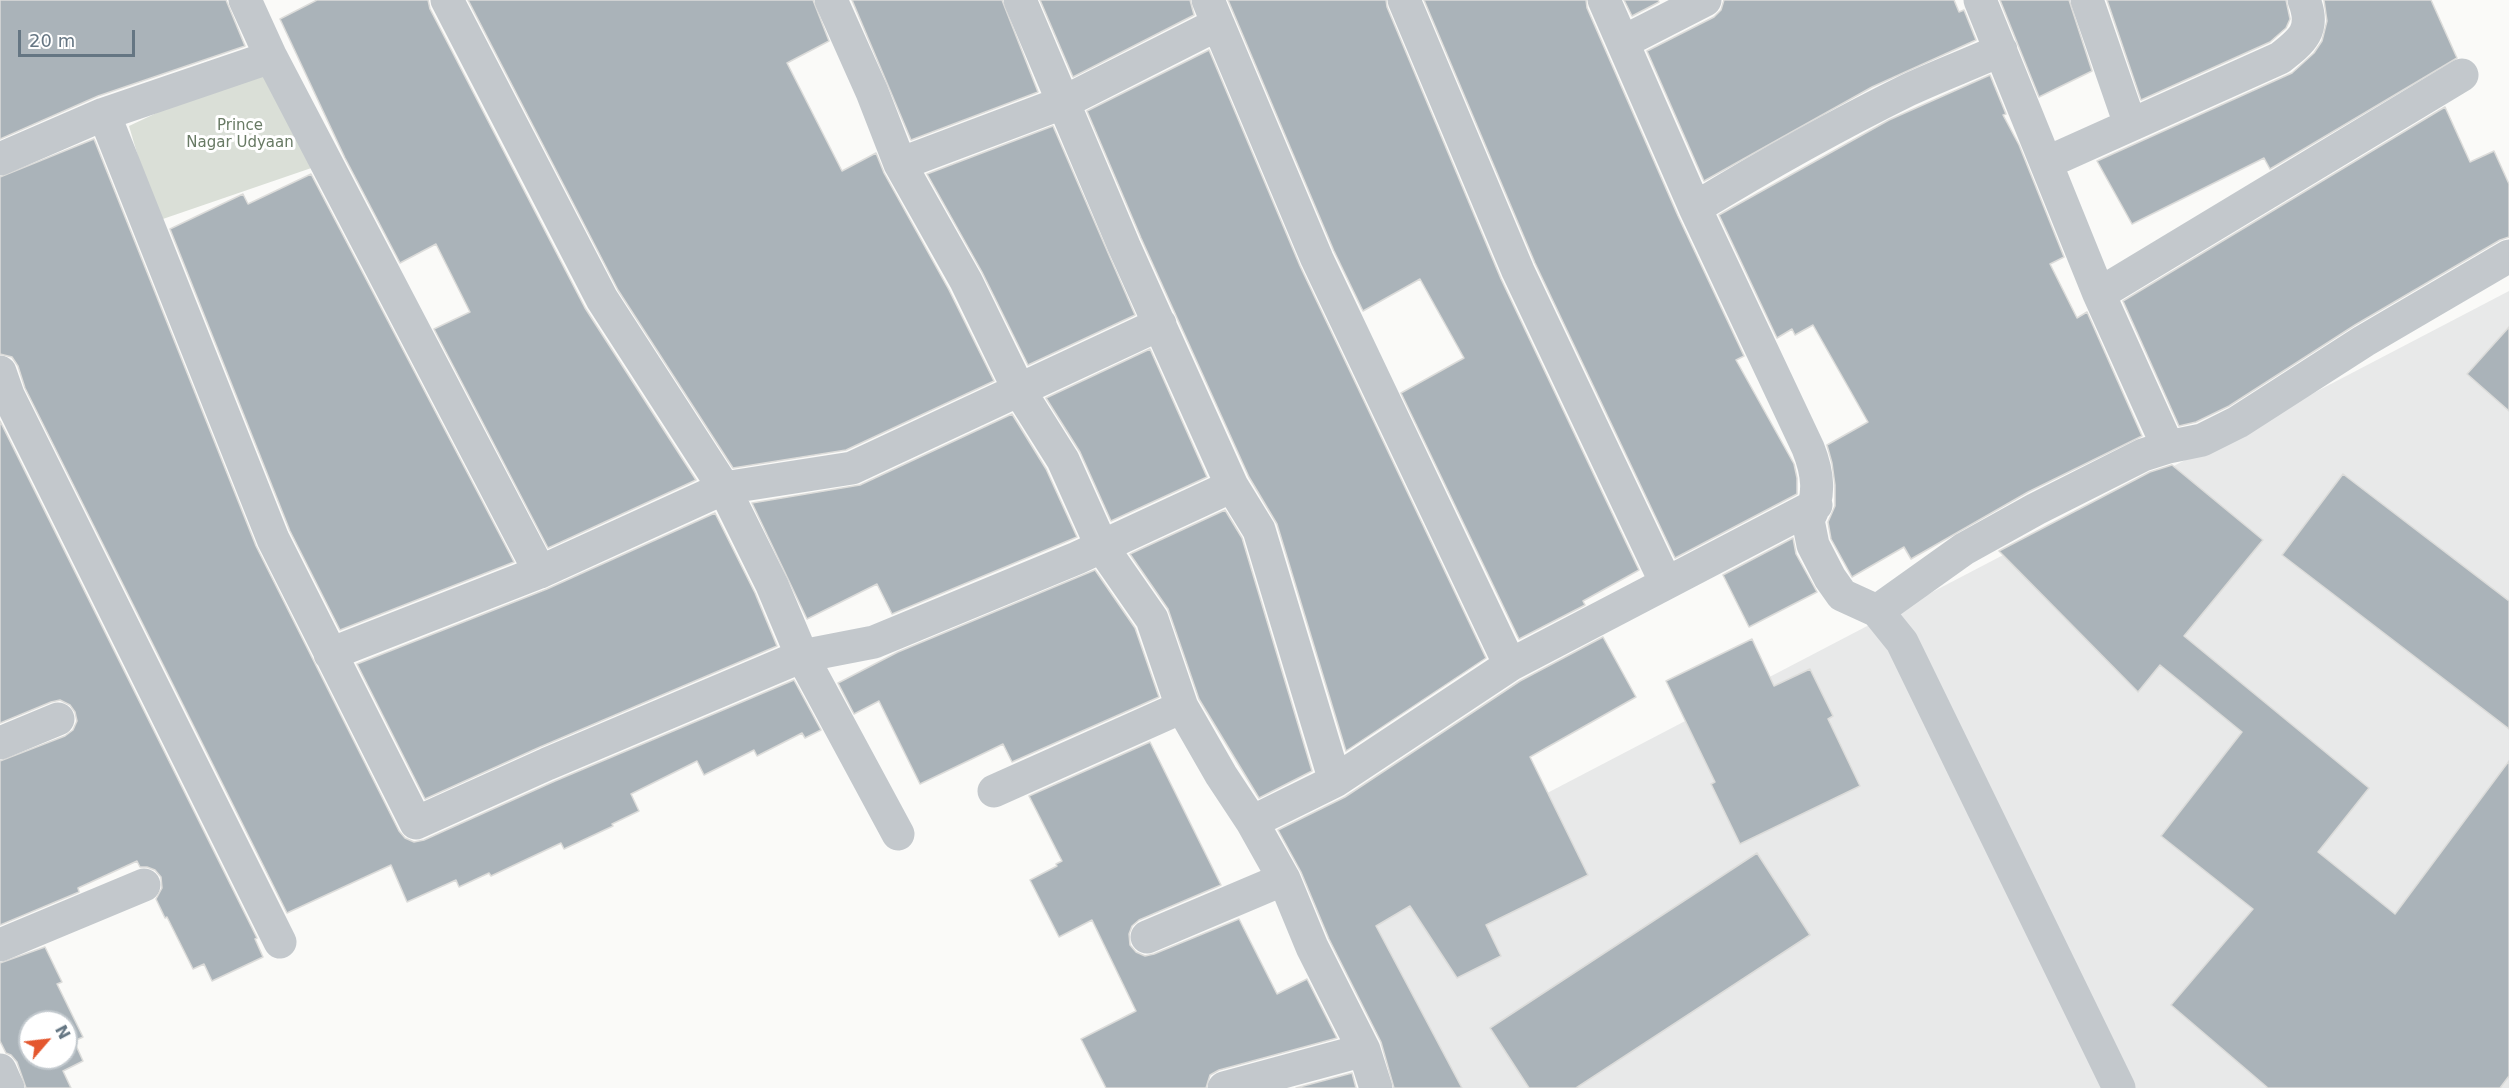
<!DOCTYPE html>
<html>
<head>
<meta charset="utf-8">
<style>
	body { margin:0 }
	#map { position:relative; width:2509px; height:1088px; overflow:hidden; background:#fafaf8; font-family:"DejaVu Sans",sans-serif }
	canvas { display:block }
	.north { position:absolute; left:18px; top:1010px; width:60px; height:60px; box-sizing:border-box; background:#fff; border:2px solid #c1c8cd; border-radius:50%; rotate:62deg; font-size:16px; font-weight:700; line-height:24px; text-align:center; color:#657683 }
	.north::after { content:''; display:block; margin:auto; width:21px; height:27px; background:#e4572e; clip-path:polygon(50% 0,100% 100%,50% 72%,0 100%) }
	.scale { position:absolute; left:18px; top:30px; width:117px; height:27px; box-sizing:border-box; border:3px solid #657683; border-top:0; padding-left:8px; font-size:18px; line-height:21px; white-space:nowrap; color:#657683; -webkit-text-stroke:4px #fff; paint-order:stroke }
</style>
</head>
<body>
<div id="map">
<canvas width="2509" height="1088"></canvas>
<div class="north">N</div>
<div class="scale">20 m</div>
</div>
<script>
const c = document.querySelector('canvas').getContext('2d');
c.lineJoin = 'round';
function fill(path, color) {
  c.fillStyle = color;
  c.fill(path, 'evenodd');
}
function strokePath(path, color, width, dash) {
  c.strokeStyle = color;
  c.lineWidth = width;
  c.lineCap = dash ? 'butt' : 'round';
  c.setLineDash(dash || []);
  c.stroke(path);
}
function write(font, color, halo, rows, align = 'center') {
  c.font = font + ' "DejaVu Sans",sans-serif';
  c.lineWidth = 6;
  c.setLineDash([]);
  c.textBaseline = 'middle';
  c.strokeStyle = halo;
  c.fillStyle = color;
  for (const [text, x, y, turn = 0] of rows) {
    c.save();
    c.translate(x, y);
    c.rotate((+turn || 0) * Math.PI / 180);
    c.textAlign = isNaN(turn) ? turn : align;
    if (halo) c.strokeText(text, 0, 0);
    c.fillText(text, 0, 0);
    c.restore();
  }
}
fill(new Path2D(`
	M2509 291V1088H1448L1348 897Z`), '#e8e9e9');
fill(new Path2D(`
	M262 63 323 164 157 221 129 126Z`), '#dadfd7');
const building = new Path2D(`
	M0 0H226L245 46 98 96 0 139Z
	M317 0H428L430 9 585 308 696 480 548 548 434 329 470 312 436 244 400 263 345 158 280 19Z
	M468 0H813L829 41 787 63 842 171 876 153 884 173 949 290 994 381 846 450 733 468 618 290Z
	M852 0H1002L1038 92 911 140Z
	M1040 0H1190L1194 15 1073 77Z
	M1228 0H1386L1387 7 1501 279 1639 570 1583 601 1585 605 1519 639 1401 393 1464 358 1420 279 1363 311 1334 251Z
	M1424 0H1586L1587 8 1678 216 1744 356 1736 360 1794 464 1797 478V494L1675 558 1535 263Z
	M1624 0H1658L1659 2 1632 16Z
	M1724 0H1954L1959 12 1964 10 1976 40 1872 87 1704 181 1647 51 1714 17 1721 10Z
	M2000 0H2069L2092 71 2039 97Z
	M2107 0H2286L2290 19 2286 28 2270 42 2141 100Z
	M2324 0H2431L2457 58 2270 169 2264 158 2132 224 2097 161 2292 73 2314 53 2322 41 2327 21Z
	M1209 50 1300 266 1486 658 1346 751 1277 524 1249 477 1141 238 1087 111Z
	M1990 75 2006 114 2003 115 2019 145 2064 257 2050 264 2077 318 2087 312 2142 436 2028 492 1911 559 1904 547 1852 577 1831 539 1828 522 1835 506V485L1832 463 1827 445 1868 422 1813 325 1795 335 1792 329 1777 338 1719 215 1889 120Z
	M2445 107 2470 162 2494 151 2509 184V237L2500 240 2355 325 2229 406 2196 422 2179 426 2123 301Z
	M1053 126 1135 315 1028 365 982 272 927 174Z
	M94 139 256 546 399 831 405 838 414 842 424 840 555 781 794 680 821 730 805 738 802 733 757 756 754 750 704 775 697 761 631 794 639 811 612 824 613 826 564 849 561 843 491 876 489 873 459 887 456 880 407 902 391 865 287 913 25 388 18 366 12 357 0 354V177Z
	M311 174 514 562 340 630 290 531 170 229 243 194 248 204Z
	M2509 327V411L2467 374Z
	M1150 349 1207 477 1111 521 1080 452 1046 398Z
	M1012 414 1046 469 1077 537 892 614 877 584 807 619 752 503 860 485Z
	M0 421 257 938 255 939 263 957 212 981 204 964 193 969 167 917 165 918 156 899 162 888 161 877 155 870 147 867H140L137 861 78 888 79 892 0 925V761L65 736 73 730 77 721 75 712 70 705 60 700 51 702 0 723Z
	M2172 465 2263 540 2184 636 2369 788 2318 852 2395 914 2509 761V1076L2500 1088H2268L2171 1005 2253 909 2161 836 2242 732 2160 665 2138 692 1999 551 2150 472Z
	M2343 474 2509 601V729L2282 555Z
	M1225 510 1242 538 1312 771 1259 798 1199 699 1168 609 1130 554Z
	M715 513 755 593 777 646 540 747 425 799 357 664 547 589Z
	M1793 538 1796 554 1817 592 1749 627 1723 575Z
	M1095 570 1135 628 1159 697 1012 762 1003 744 920 784 879 701 854 714 838 683 898 652Z
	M1603 637 1636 697 1530 757 1588 875 1486 925 1501 956 1457 978 1410 906 1376 926 1462 1088H1394L1381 1042 1329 939 1301 872 1278 830 1345 797 1520 681Z
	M1752 639 1774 686 1810 669 1833 716 1828 719 1860 786 1740 844 1711 784 1715 782 1666 681Z
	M1150 742 1221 885 1139 920 1132 926 1129 934 1130 945 1136 952 1145 956 1154 954 1239 919 1277 994 1307 979 1337 1038 1219 1070 1210 1075 1206 1088H1106L1081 1039 1136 1011 1092 920 1059 937 1030 880 1057 866 1056 864 1062 861 1029 796Z
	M1757 853 1810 935 1576 1088H1529L1490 1028Z
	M45 947 62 982 57 984 83 1037 74 1041 83 1061 63 1071 71 1088H26L17 1062 11 1055 6 1053 0 1041V963ZM30 1022H66V1058H30Z
	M1352 1073 1356 1088H1296Z`);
fill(building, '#aab3b9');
strokePath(building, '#dcdcda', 1.5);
strokePath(new Path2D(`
	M245 0 271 57
	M447 0 602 299 724 488 772 585 802 656 898 834
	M831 0 872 92 900 164 1062 103 1218 24 1208 0
	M1020 0 1124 246 1232 486 1259 530 1335 781 1252 822 1284 879 1312 947 1364 1050 1376 1088
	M1404 0 1518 271 1666 583
	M1604 0 1695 208 1808 448C1818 473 1821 496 1808 520L1813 545 1830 578 1842 595 1877 611 1902 642 2119 1088
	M1980 0 2099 294 2168 447
	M2087 0 2130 124
	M1218 24 1317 259 1510 665 1335 781
	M1623 42 1705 0
	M104 114 273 539 416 823 547 764 802 656 874 642 1077 558 1232 486
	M0 159 104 114 271 57 540 572
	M2046 163 2280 58C2302 41 2316 30 2304 0
	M900 164 966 281 1019 390 1063 460 1102 547 1152 619 1182 707 1221 775 1252 822
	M1695 208C1764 166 1835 126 1908 90 1938 76 1970 64 2001 50
	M2099 294 2462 75
	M0 372 8 395 280 942
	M1877 611 1964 549 2036 509 2143 455 2168 447 2202 440 2238 422 2364 341 2509 256
	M330 654 540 572 724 488 852 468 1160 324
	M1510 665 1816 505
	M0 743 58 719
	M994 791 1182 707
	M1147 937 1284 879
	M0 945 144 885
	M0 1070 8 1088
	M1224 1088 1364 1050`), '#c3c8cc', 33);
write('15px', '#687a64', '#fff', [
	["Prince",240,126],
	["Nagar Udyaan",240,143]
]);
</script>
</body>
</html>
